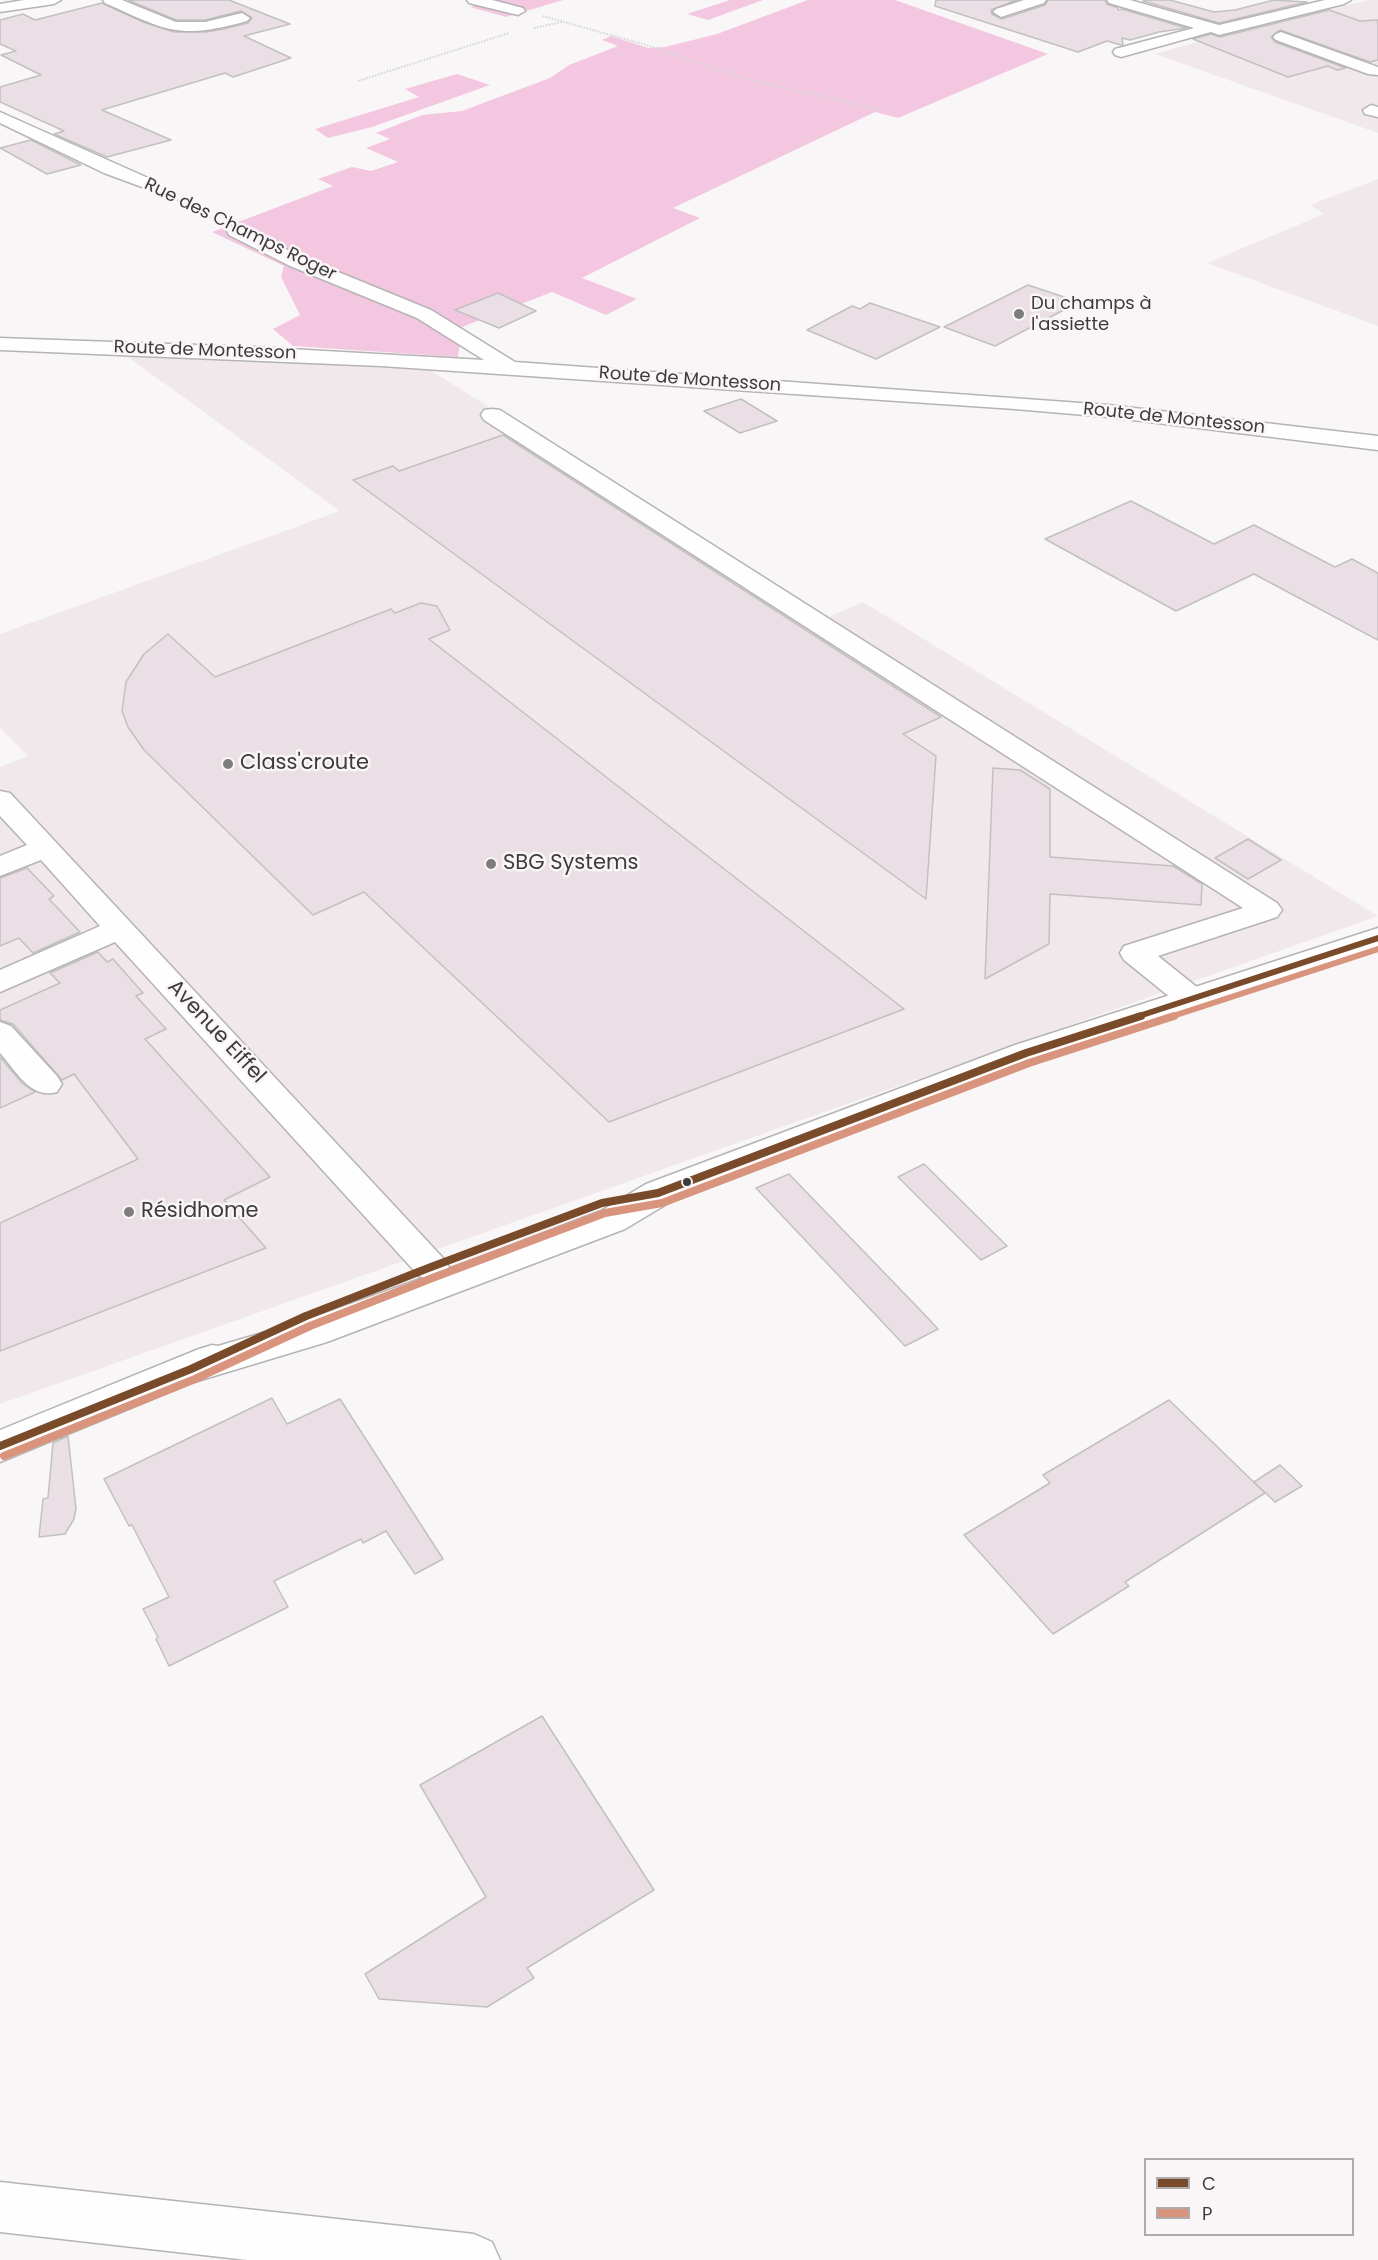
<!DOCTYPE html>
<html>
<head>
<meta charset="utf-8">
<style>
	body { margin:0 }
	#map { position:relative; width:1378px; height:2260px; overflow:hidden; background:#f9f6f7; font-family:Poppins,sans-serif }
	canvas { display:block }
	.legend { position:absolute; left:1144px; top:2158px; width:210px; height:78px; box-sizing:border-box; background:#faf5f7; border:2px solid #aeabac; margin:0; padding:8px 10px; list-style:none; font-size:18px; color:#3d3b3c }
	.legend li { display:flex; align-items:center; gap:12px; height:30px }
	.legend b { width:30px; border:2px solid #aeabac }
</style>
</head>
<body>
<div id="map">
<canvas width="1378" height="2260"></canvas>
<ul class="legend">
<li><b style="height:8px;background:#7a4b2a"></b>C</li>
<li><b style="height:8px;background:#d9947d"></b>P</li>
</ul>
</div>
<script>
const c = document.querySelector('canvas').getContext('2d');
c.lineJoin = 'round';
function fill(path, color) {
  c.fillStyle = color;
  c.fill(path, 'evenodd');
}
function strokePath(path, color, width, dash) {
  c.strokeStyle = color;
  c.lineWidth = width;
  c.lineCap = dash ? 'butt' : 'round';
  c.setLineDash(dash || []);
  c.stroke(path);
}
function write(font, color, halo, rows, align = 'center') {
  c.font = font + ' Poppins,sans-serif';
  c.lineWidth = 5;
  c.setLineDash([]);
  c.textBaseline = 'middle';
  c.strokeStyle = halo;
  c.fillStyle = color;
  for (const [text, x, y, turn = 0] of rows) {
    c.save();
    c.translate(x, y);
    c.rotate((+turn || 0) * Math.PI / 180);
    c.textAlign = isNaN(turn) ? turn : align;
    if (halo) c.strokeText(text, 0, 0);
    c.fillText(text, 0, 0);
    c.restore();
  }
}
fill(new Path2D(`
	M1370 0H1378V133L1155 54 1259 24Z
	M1378 179V326L1207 263 1324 214 1310 205Z
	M124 354 430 370 827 618 863 602 1378 916 0 1404V767L28 756 0 728V634L340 511Z`), '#f1e8ec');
fill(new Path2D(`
	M494 0H563L506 17 470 7Z
	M730 0H763L708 20 687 14Z
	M808 0H895L1048 54 898 118 875 112 673 208 700 218 582 278 637 299 606 315 552 292 462 327 458 357 293 346 273 329 300 315 281 277 284 266 212 232 333 186 318 179 352 167 371 171 398 162 366 148 390 139 376 133 422 115 462 111 550 78 569 65 618 46 602 40 611 36 648 48 665 47 717 34Z
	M457 74 490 85 372 127 328 138 315 129 419 97 405 89Z`), '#f4c7e0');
const building = new Path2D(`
	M128 0H229L290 24 244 36 291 58 233 77 225 73 102 110 171 140 107 157 54 134 64 131 0 102V87L41 75 1 55 16 51 0 44V20L23 14 35 20 102 3 143 22 174 32H205L224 29 248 23 252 18 241 11 205 20H176Z
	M936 0H1017L991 10 992 14 1002 19 1045 5 1048 0H1105L1107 4 1118 8V10L1122 9 1186 28 1159 32 1130 40 1122 38 1123 45H1121L1107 41 1078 52 935 6Z
	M1147 0H1170L1214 12 1235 10 1274 0 1307 2 1219 23 1143 1Z
	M1329 10 1360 21 1378 20V60L1370 62 1280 30 1271 37 1275 42 1346 68 1337 70 1328 66 1288 77 1193 39 1211 34 1220 37Z
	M31 140 81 165 47 174 0 148Z
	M1028 285 1079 302 995 346 944 327Z
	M498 293 536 311 499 328 455 310Z
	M870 303 940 327 876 359 807 330 852 306 860 309Z
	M741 399 777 421 740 433 704 411Z
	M503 435 941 717 903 734 936 756 926 899 353 480 393 466 399 471Z
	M1131 501 1214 544 1254 525 1335 567 1352 559 1378 573V640L1254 574 1176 611 1045 539Z
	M421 603 437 606 450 630 429 639 904 1009 609 1122 364 892 313 915 144 750 128 727 122 711 126 682 144 654 168 634 215 677 391 609 395 613Z
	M993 768 1020 770 1050 789V857L1173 866 1202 884 1201 905 1050 894 1049 944 985 979Z
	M1248 839 1281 860 1248 879 1215 858Z
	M27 868 54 896 49 899 80 932 33 953 19 938 0 946V878Z
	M98 952 107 962 113 959 143 993 136 996 166 1029 145 1039 270 1177 224 1200 266 1248 0 1351V1223L138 1159 74 1074 62 1080 13 1024 0 1020V1010L60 983 50 973Z
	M0 1057 23 1084 35 1092 0 1108Z
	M924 1164 1007 1246 981 1260 898 1177Z
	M789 1174 924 1314 938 1329 905 1346 756 1188Z
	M272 1398 287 1424 340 1399 443 1559 415 1574 386 1531 363 1543 361 1539 274 1581 288 1607 169 1666 156 1639 158 1637 143 1609 169 1597 132 1525 129 1526 104 1479Z
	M1169 1400 1265 1493 1125 1582 1129 1586 1053 1634 964 1535 1050 1483 1043 1475Z
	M68 1436 76 1508 74 1519 65 1534 39 1537 43 1499 48 1498 53 1443Z
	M1280 1465 1302 1486 1275 1502 1254 1482Z
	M542 1716 654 1890 527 1968 534 1978 487 2007 379 1999 365 1974 486 1897 420 1785Z`);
fill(building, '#ebdfe6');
strokePath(building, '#c2c0c1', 1.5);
const minor = new Path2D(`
	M24 0H61L54 4 0 12V4Z
	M103 0H122L176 22H205L242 13 250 18 247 21C179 40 167 31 105 3Z
	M467 0H492L523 8 525 11 518 15 469 3Z
	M1024 0H1046L1044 3 1001 17 993 12 996 9Z
	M1107 0H1130L1219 25 1325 0H1351L1344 4 1219 35 1211 32 1121 57 1115 55 1113 52 1115 49 1194 28 1109 3Z
	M1281 32 1378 67V75L1368 74 1276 40 1273 37 1276 34Z
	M1371 105 1378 107V117L1365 114 1363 110Z
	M0 112 148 178 151 182 148 186 142 187 104 173 0 123Z
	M236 225 304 258 431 310 515 362 1108 405 1378 436V450L1108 417 1015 409 381 366 0 350V338L254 347 484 360 417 318 290 266 229 235 227 231 229 227Z
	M492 409 500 410 1277 903 1282 910 1277 917 1158 956 1203 992 1207 999 1203 1006 1192 1009 1181 1006 1124 960 1120 953 1124 946 1243 908 484 420 481 415 484 410Z
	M0 791 10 793 443 1258 449 1267 443 1276 431 1280 419 1276 115 942 0 992V970L100 926 41 860 0 876V856L27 845 0 816Z
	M0 1022 11 1026 57 1076 62 1084 57 1092C31 1100 16 1071 0 1053Z`);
const major = new Path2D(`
	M1378 928V948L1037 1061 670 1202 625 1229 327 1342 191 1383 0 1462V1430L199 1349 212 1345 218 1346 306 1320 481 1257 601 1211 646 1184 1015 1045Z`);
const highway = new Path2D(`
	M0 2182 474 2234 492 2242 500 2260H247L0 2232Z`);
strokePath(minor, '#b5b3b4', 3);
strokePath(major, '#b5b3b4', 3);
strokePath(highway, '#b5b3b4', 3);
strokePath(new Path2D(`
	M543 16 646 45 746 79 887 111
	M534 28 562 22
	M358 81 509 33
	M164 193 213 219`), '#d5d5d5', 2, [1.5, 1.5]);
fill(minor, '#fefefe');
fill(major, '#fefefe');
fill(highway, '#fefefe');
strokePath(new Path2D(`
	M1136 1017 1378 938`), '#7a4b2a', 6);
strokePath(new Path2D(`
	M0 1446 191 1369 306 1316 431 1267 602 1203 658 1193 1026 1053 1141 1016`), '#7a4b2a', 8);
strokePath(new Path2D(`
	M1170 1017 1378 949`), '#d9947d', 6);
strokePath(new Path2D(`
	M4 1456 195 1379 310 1326 435 1277 605 1213 662 1203 1029 1063 1174 1016`), '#d9947d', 8);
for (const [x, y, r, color] of [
	[1019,314,6,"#7f7c7d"],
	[228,764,6,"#7f7c7d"],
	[491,864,6,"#7f7c7d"],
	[687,1182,5,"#3d3b3c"],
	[129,1212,6,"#7f7c7d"]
]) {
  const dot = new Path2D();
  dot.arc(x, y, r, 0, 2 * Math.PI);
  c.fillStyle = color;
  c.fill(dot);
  strokePath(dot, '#faf5f7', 2);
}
write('18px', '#3d3b3c', '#faf5f7', [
	["Rue des Champs Roger",240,230,26],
	["Route de Montesson",205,351,2],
	["Route de Montesson",690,380,4],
	["Route de Montesson",1174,419,6]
]);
write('18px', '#3d3b3c', '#faf5f7', [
	["Du champs à",1031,304],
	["l'assiette",1031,325]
], 'left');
write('21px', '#3d3b3c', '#faf5f7', [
	["Class'croute",240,764],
	["SBG Systems",503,864],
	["Résidhome",141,1212]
], 'left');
write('21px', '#3d3b3c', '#faf5f7', [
	["Avenue Eiffel",216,1032,47]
]);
</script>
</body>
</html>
